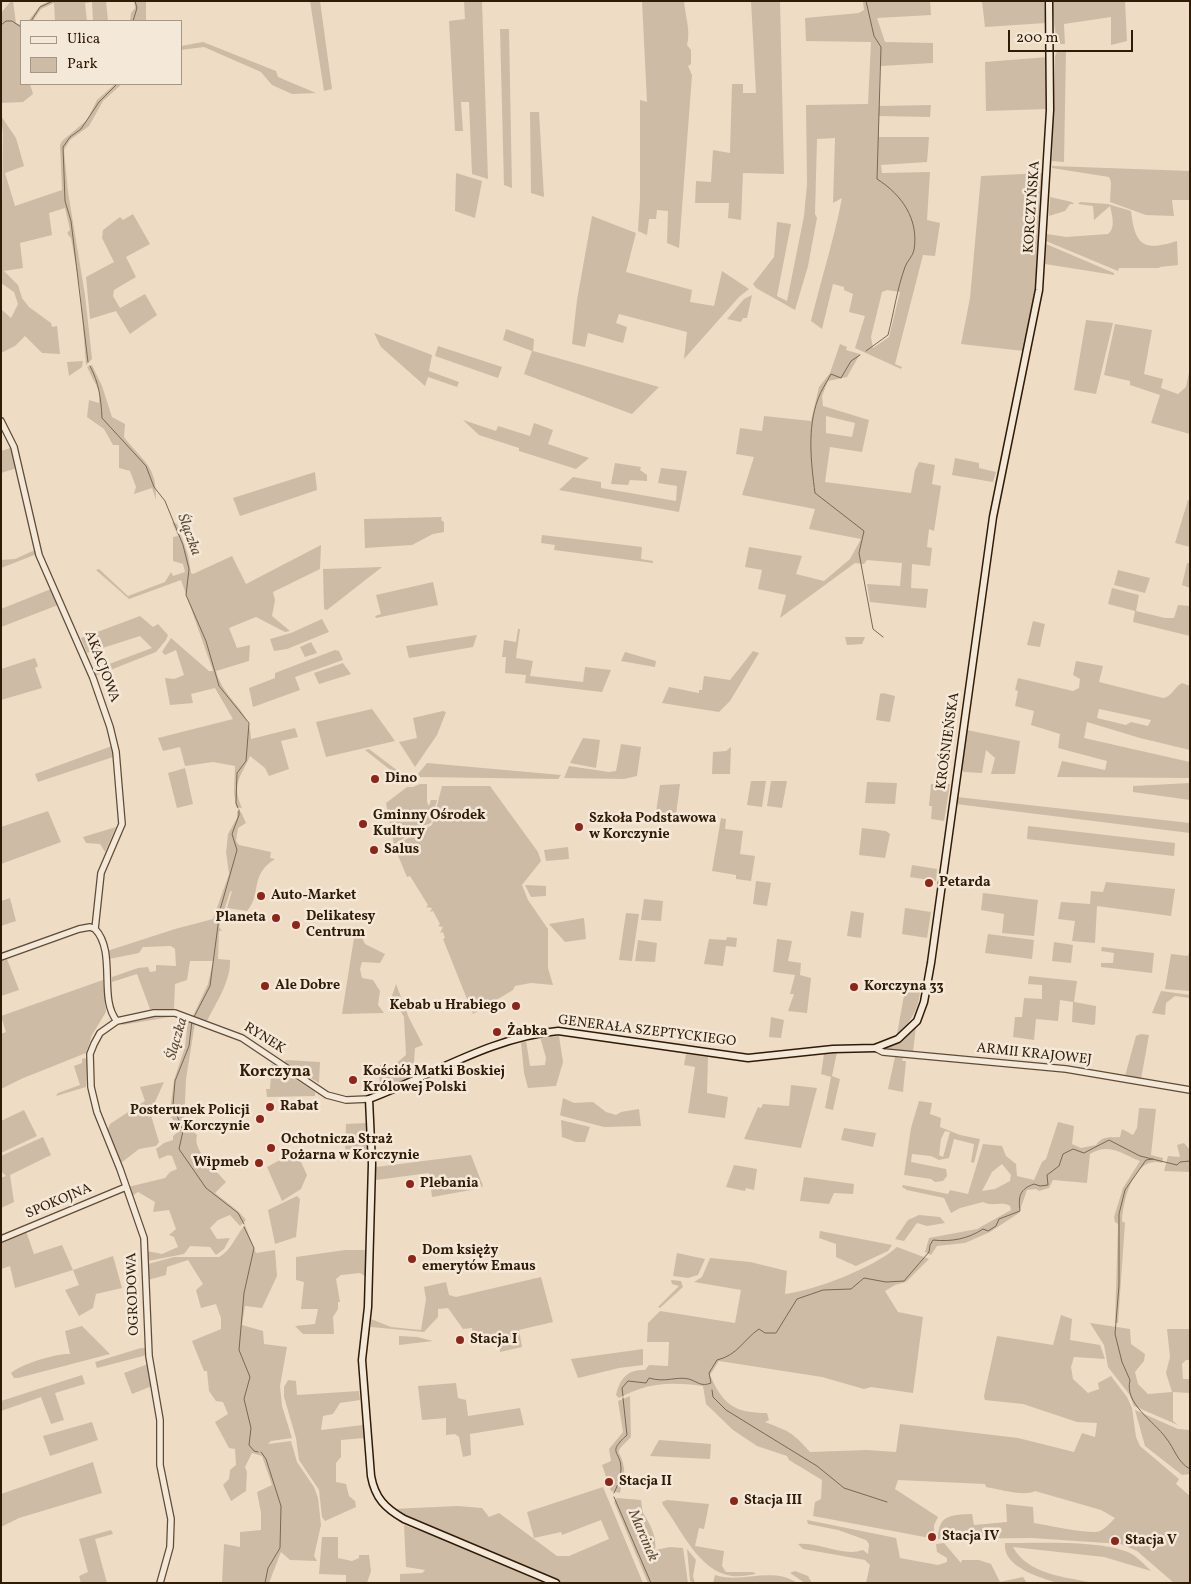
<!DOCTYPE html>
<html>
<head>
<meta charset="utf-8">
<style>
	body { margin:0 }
	#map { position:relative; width:1191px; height:1584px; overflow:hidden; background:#eedcc5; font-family:Vollkorn,serif }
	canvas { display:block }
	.frame { position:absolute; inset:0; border:2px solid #301b06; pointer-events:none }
	.legend { position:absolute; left:20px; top:20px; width:162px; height:65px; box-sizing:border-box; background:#f4e8d9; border:1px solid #a69685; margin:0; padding:6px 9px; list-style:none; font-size:15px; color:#301b06 }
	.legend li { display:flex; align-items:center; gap:10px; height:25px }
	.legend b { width:25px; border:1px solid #a69685 }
	.scale { position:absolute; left:1008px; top:30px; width:125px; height:22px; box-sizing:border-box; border:2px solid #301b06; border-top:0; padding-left:6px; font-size:15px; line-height:18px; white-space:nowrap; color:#301b06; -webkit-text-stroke:4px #f4e8d9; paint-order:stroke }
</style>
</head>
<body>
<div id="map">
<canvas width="1191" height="1584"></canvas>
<div class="frame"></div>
<ul class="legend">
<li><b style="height:6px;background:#f4e8d9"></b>Ulica</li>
<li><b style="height:14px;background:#cebba5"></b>Park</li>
</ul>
<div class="scale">200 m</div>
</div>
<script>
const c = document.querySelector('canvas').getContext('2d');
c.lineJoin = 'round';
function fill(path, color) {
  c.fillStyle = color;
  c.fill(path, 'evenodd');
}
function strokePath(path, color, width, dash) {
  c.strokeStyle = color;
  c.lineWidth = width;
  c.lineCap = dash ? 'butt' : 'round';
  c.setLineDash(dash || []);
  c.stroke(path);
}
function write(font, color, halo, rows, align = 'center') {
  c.font = font + ' Vollkorn,serif';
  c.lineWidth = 5;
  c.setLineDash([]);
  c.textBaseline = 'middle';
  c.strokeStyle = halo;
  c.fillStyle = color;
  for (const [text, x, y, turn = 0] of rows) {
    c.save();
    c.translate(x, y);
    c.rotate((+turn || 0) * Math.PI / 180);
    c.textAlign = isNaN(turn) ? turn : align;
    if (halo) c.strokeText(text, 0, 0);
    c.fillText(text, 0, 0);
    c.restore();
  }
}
fill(new Path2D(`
	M11 1H13L16 23 21 25V84H30L33 94 23 102 1 103V13Z
	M50 1H106L108 21H93L92 2 85 3 87 21H55L54 3 41 9 33 21H28L41 5Z
	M134 1H146V21H130L131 13 135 8Z
	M310 1H320L332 89 324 91Z
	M464 1H482L488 179 472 174 469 102H461L463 131H455L449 21 465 19Z
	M642 1H684C685 15 691 31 687 45L691 50V64L688 66 692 75 679 248 667 243 668 211 657 210 656 219H649L647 235 638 231 640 199V100L647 102Z
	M751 1H780L784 174 743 173 741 220 728 218 729 203H695L696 181 711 182 713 150 730 153 732 84H743V93H756Z
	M863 1H930L931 15 877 18 885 42 933 43V63L880 66 879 106 931 105 930 117 879 116V137H929L927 162 881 165 882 173 930 172 927 220 940 223 935 256 923 255 895 364 902 367 901 369 855 348 865 316 849 312 853 294 844 290V287L833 284 822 329 811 321C821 279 834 240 842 198L833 203 835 138 817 139 815 214 817 218 808 266 795 310 756 288 753 284 774 257 777 222 791 224 777 296 787 301 804 216 807 184 806 105 868 104 871 42 806 41 805 18 859 13 864 10ZM887 290 900 292 889 337 873 348 871 337 882 292Z
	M982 1H1044L1046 23 985 27Z
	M1051 1H1125L1127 41 1111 45V17L1064 24 1065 44H1057Z
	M500 29H509L512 188 504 185Z
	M203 42 276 71 278 77 316 93 292 94 272 85 261 72 204 47 181 50V46Z
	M1066 51 1064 162 1052 161 1055 56 1057 52Z
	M1048 57 1047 109 986 111 985 62Z
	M115 84H122L103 101 89 126 70 140 64 150 68 192 85 295 92 359 86 365 80 289 71 238 67 233 70 230 65 208 49 213 52 235 20 243 23 268 4 271 18 285 22 298 29 307 51 323 52 327 57 326 60 354 42 353 25 336 15 346 1 353V309L11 318 18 304 14 292 1 283 3 133 1 116 16 138 24 166 5 173 15 206 62 190 60 145 62 141 87 120 97 100Z
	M530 112H539L544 197 531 193Z
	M1052 166 1190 171V200H1172L1174 216 1146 215 1110 202 1111 182 1109 177 1052 168Z
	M456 173 482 181 475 218 455 211Z
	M1044 173 1038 278 1024 351 961 344 970 298 981 176Z
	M1050 197 1072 202 1074 204H1070L1065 211 1049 216Z
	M1080 202 1108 204 1131 211C1135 245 1143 252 1177 241L1178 265 1160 267 1159 268H1119L1118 271 1046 241 1047 234 1066 237 1108 234C1116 228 1112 215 1110 206L1094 220 1093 206 1078 204Z
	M133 214 150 244 126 257 136 277 114 290 113 296 120 308 145 294 157 315 130 334 116 311 90 319 86 277 114 262 102 238 103 230 120 217 123 220Z
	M592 216 636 233 626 272 692 290 690 302 714 306 722 271 749 289 739 297 684 359 687 332 619 314 616 323 627 327 623 343 588 333 585 347 572 344 577 300Z
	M1046 244 1114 273V275L1045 264Z
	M752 295 747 318H743L741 322 727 319 744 299Z
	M1086 320 1113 323 1096 394 1074 390Z
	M1115 324 1152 330 1144 374 1163 379 1161 388 1178 394 1186 387 1190 368V434L1151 423 1160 395 1130 385V381L1104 375Z
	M506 329 534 339 533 351 659 387 632 414 524 374 532 351 503 340Z
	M374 333 432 355 429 371 459 382 457 387 428 377 425 386 381 347Z
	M840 344 847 347 846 350 860 354 847 377 828 381 822 396 823 406 869 420 862 452 830 447 825 482 911 493 915 470 919 462 935 465 932 484 941 486 934 531 929 529 927 547 932 548 930 566 912 564 911 588 928 589 926 608 870 602 867 584 900 586 902 563 867 560 864 564 855 563 780 618 786 595 758 589 762 570 745 567 749 547 802 556 796 574 824 581 850 559 861 539 809 529 815 509 742 495 754 457 736 454 740 428 762 431 764 416 811 421 819 387 830 373ZM826 416 855 423 852 437 826 433Z
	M438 346 502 367 498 378 435 356Z
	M83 361 82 367 69 376 67 362Z
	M92 365 102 386 112 417 125 424 124 437C143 462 157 465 156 500L152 488 134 494 136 487 130 471 119 468V445H113L104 429 87 417 89 400 99 403V391L87 367Z
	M463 420 496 431 498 426 530 436 534 423 553 430 548 444 589 458 576 469 519 451V448L479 435Z
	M10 448 17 468 1 473V451Z
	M955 458 979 463V468L996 472 993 482 952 475Z
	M615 463 641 467 640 470 647 475V481L630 480 628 485 611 484Z
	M661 468 687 471 679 512 559 490 573 477 601 482V488L676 501 677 486 658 483Z
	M315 472 317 490 240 516 233 498Z
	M1188 500 1190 501V547L1175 543Z
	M442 517 441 520 444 522V532L433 534 412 545 365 548 364 519Z
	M172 522 177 524 188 555 191 573 193 574 232 556 246 584 321 545 320 569 273 592 275 600 272 616 290 631 285 632 256 617 229 628 237 648 250 645 249 661 216 671C224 701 251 709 251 739L295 728 298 737 281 741 289 769 269 776 265 768 250 756C241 777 231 783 242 808L236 807 234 792 235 766 213 762 185 766 180 747 163 751 158 738 233 719 215 688 191 694 193 703 170 705 165 678 174 679 184 675 176 650 165 655 162 652 171 638 209 671H213L181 580 129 599 96 570 99 569 128 596 165 582 171 572 173 576 185 572 183 564 173 561V537L178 536Z
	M542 535 642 547 641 559 653 561V563L554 550 555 545 541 543Z
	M35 550 37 554 1 568V560L15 559Z
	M1187 563H1190V588L1182 585Z
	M382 567 327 610 324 609 323 569Z
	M1118 570 1150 578 1145 593 1114 585Z
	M433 582 438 605 376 618 375 616 381 614 376 595Z
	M1112 588 1139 595 1136 611 1165 618H1174L1178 605 1190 606V636L1133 622 1135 611 1108 604Z
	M51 589 58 605 1 627V609Z
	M140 616 153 627 158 624 168 635 166 640 156 652 95 676 93 670 152 648 140 636 87 653 81 638Z
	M322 619 329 632 287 649 274 651 270 639 291 633Z
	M1033 621 1045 624 1040 647 1027 645Z
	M518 629H520L516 658 533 661 530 676 583 682 585 667 611 670 602 692 525 683 526 675 505 673 506 657H502L504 640 516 642Z
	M477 635 473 647 409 658 406 646Z
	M845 637H865L862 644 847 645Z
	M311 642 317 653 305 657 300 647Z
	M335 650 339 651 343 660 295 677 300 690 253 707 249 688 275 678V673Z
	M753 651 759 653 730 701 719 712 662 703 669 687 699 693V690H702L704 676 730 680Z
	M625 652 656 661 655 667 621 661Z
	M35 658 38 666 35 668 42 688 1 700V669Z
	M1076 661 1103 666 1099 682 1163 698C1172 697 1174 687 1182 683L1190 686V750L1140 738 1087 722 1084 738 1190 762V778L1057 777 1062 761 1105 770 1107 761 1058 748 1060 734 1031 725 1034 711 1015 706 1018 691 1015 690 1018 678 1073 691 1079 688 1080 679 1073 675ZM1099 709 1151 720 1148 726 1131 722 1126 725 1097 718Z
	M343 663 351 674 319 684 314 673Z
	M883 693 895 696 890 722 876 720 880 694Z
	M372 709 395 741 326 757 316 722Z
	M443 711 446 712 437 735 415 767 399 742 417 738 413 718Z
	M967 730 1020 741 1015 774H991L995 758 986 750 982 773 964 772 961 769Z
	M583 738 600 740 596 768 570 763Z
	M621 744 641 747 637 776 624 779 564 778 569 766 609 772 616 771Z
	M112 746 113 757 38 782 35 774Z
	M731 747 730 774H712L713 752 726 751Z
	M369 749 406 777 403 780 365 750Z
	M427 763 561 775 558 779 420 777 418 774Z
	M185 768 193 804 177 808 168 773Z
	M751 781H766L762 807 747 805Z
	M771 781H787L782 808 767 806Z
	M867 782 897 783 895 804 865 803Z
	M1190 783V800L1133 792V786Z
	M420 784H427V802L429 806 431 800H437L431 823 418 828 394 845 386 803 407 787H413Z
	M680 784 675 822 655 819 660 785Z
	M931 784H950L944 821 931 819 932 806H929Z
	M442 786H490L538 852 541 861 522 885 528 900 548 929V968L553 985 531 983 515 986 513 990 473 1014 443 939 445 938 443 932 440 933 443 927 438 926 440 924 433 911 430 912 432 908 426 907 428 905 410 876 407 877 394 846 432 825Z
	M957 797 1190 823V833L956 804Z
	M48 811 61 842 1 864V827Z
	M237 811 241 812 246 823 238 828 236 841 239 845 271 852 270 858 275 859C249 875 262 894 247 911L227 908 232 891 230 892 219 927 222 931H219L218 959 230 960C231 981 216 1003 207 1021L193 1016 208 984 213 961H190L187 980 175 984 174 1009H150L137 974 112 982V977L138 968 148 967 150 972 156 971V965L176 966 175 949 171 946 143 947 139 953 109 959 107 951 175 929 213 919 229 874 226 852 228 834 237 818Z
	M721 818 726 819 725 829 743 831 740 854 755 856 751 881 736 879V875L712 871Z
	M1028 826 1175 843 1174 856 1027 839Z
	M116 827 105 852 100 844 86 843 83 837Z
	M862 828 886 831 890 834 885 858 859 855Z
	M568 847 569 859 546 861 544 850Z
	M912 865 937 869 936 881 910 877Z
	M756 881 771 883 767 906 753 904Z
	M1106 882 1175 889 1171 916 1097 906 1095 943 1072 941 1075 921 1058 919 1061 902 1090 904 1091 891 1103 892Z
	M525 885 546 886V896L531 897Z
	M983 893 1038 900 1034 936 1002 933 1004 914 981 910Z
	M10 898 16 921 1 926V901Z
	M644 899 663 901 661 921 641 920Z
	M905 908 931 912 927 938 902 934Z
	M851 911 864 913 861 938 847 936Z
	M626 913 639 914 632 961 619 960Z
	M584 918 586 939 565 942 549 924Z
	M356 925 365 944 385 954 380 963 362 962 360 969 362 978 373 980 380 991 378 1005 384 1013 342 1014Z
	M988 934 1034 940 1032 959 985 953Z
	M727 937 737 938 736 947 726 946 723 966 704 964 709 939 726 940Z
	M777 939 792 941 788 961 801 963 800 975 811 978 807 1013 788 1011 794 994H790L795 975 773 972Z
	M638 940 657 943 655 962 635 961Z
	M1054 942 1073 945 1071 963 1052 961Z
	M1102 947 1154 953 1152 973 1101 967V963H1113L1114 953 1101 951Z
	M1190 948V991L1165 989 1171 954 1188 956Z
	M7 959 19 990 1 996V961Z
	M1029 976 1077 981 1074 1002 1096 1006 1095 1024 1093 1025 1072 1022 1073 1002 1060 1000 1058 1021 1036 1019 1034 1040 1013 1037 1015 1017H1022L1024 998 1042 999V985L1028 984Z
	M103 980 106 1012 92 1035 86 1053 21 1079 1 1089V1034L6 1032 1 1016Z
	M396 984 409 1018 423 1045 415 1048 413 1077 379 1092 380 1065 393 1066 406 1055 404 1017 392 996Z
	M905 990 920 992C918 1010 911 1022 897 1034Z
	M1161 991 1190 995V998L1175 996 1166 1003 1165 1015 1152 1013Z
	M156 1016H176L122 1025V1023Z
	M771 1017 784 1020 781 1038 769 1037Z
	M188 1020 195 1023 186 1079 184 1124 197 1135C192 1151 216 1170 226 1182L215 1193 238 1211 246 1220 240 1226 230 1215 218 1220 210 1228 217 1239 230 1238 224 1249 216 1255 210 1247 190 1246 184 1254 148 1261 147 1251 162 1254 178 1247 174 1237 169 1235 176 1229 169 1210 153 1212 155 1202 138 1192 132 1196 128 1187 165 1178 170 1172 177 1169 172 1156 168 1155 159 1159 156 1149 164 1143 173 1140V1136L181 1129 169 1115 173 1117 171 1103 174 1080 185 1047Z
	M916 1027 913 1051 886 1050V1048L895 1044Z
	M1141 1034 1149 1035 1141 1079 1125 1076 1136 1036Z
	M559 1036 563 1062 556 1086 528 1088 524 1073 521 1042 526 1040 530 1066 545 1065 546 1058 540 1037Z
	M827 1052H837L832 1076 840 1079 833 1110 825 1108 831 1077 821 1074 824 1054Z
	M686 1054 708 1057 707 1093 728 1097 725 1118 688 1113 695 1067 684 1065Z
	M895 1057 903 1058 902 1061H906L903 1092 888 1089Z
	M85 1058 87 1060 86 1087 56 1096 58 1093 80 1085 74 1066 82 1063V1059Z
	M286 1060 320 1062 319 1083 284 1062Z
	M272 1064 315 1092V1096L267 1097 266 1089H270L271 1075 267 1074V1070Z
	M164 1082 155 1102 156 1106 150 1112 159 1142 156 1146 139 1149 121 1163 107 1131 110 1124 145 1101 140 1087Z
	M791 1085 817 1088 801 1148 744 1139 758 1107 761 1108 763 1104 789 1106Z
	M563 1098 574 1103 593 1102 606 1112 616 1115 621 1112 639 1109 641 1126 604 1127 562 1116 560 1115Z
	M919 1101 932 1103 930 1114 941 1118 940 1127 960 1135 980 1139 974 1163 971 1162 974 1144 954 1139 949 1158 939 1160 931 1156 912 1154 911 1162 946 1169 947 1176 943 1181 935 1182 931 1179 904 1175 911 1128ZM945 1131 950 1132 943 1157 939 1155 941 1139Z
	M1139 1108 1156 1109 1151 1155 1163 1158 1162 1163C1134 1155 1123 1200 1122 1221L1125 1223 1118 1323H1115L1118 1224 1115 1222 1114 1217 1123 1188 1140 1161C1123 1154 1108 1142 1090 1154L1087 1183 1053 1180 1049 1188 1039 1191 1036 1189 1027 1190 1019 1213 990 1232 965 1243 937 1246 931 1255 925 1252 929 1238 977 1229 1011 1210 1010 1206C1002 1201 992 1207 983 1202L960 1208 951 1213 944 1198 907 1190 902 1187 903 1185 948 1194 950 1190 968 1194 983 1144 1002 1146 1006 1156 1016 1164 1017 1176 1034 1180 1042 1162 1046 1159 1058 1122 1074 1126 1072 1144 1081 1148 1096 1145C1103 1135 1109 1138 1120 1137L1122 1129 1133 1135 1137 1128ZM1002 1164 1011 1175 1010 1181 995 1189 982 1191 992 1172Z
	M24 1110 37 1136 1 1153V1121Z
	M561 1120 590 1127 585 1142H576L562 1137Z
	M367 1123 368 1151 345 1152 346 1124Z
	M844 1128 876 1133 873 1147 841 1140Z
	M43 1137 51 1155 10 1175 14 1202 1 1208V1178L6 1176 1 1171V1156Z
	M1184 1143 1190 1150V1172L1164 1171 1168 1156 1180 1157 1177 1145Z
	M289 1155 301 1162 307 1175 301 1189 282 1201 267 1167Z
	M471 1155 483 1186 477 1189 432 1197 429 1173 376 1180V1167Z
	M734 1165 757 1169 754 1190 746 1188 745 1191 726 1187Z
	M804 1177 854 1184 853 1194 834 1193 829 1204 800 1201Z
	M297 1196 300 1199 296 1237 275 1244 268 1210Z
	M919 1215 940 1217 945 1223 927 1226 917 1223 904 1241 895 1239 908 1220Z
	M245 1225 256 1253 275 1250 277 1276 262 1308 245 1306 242 1325 263 1331 264 1344 287 1347 280 1386 282 1406 292 1438 271 1441 268 1444 291 1441 297 1462 314 1487 318 1498 321 1525 314 1556 317 1561 290 1560 281 1552 269 1583H222L224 1544 240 1547V1532L261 1530V1513L257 1492 272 1485 262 1456 252 1453 245 1467 247 1472 246 1491 231 1501 223 1485 229 1479 230 1470 236 1465 235 1449 229 1448 215 1422 228 1414 223 1402 216 1401 209 1391 207 1371H204L192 1341 221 1329V1318L216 1304 201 1308 196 1290 203 1284 188 1260 167 1267 166 1275 148 1280V1264L174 1257H219C231 1251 236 1235 245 1225Z
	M26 1231 34 1254 62 1245 73 1270 113 1256 122 1288 96 1294 93 1308 79 1316 65 1290 79 1285 73 1270 15 1288 10 1266 1 1269V1243Z
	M820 1231 892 1245 888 1251 856 1266 836 1257V1244L819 1238Z
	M897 1247 929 1259 906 1282 895 1285 885 1291 898 1312 923 1317 913 1393 871 1387 864 1389 822 1377 719 1361 710 1375C723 1405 735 1413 767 1413L769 1420 765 1422C790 1432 791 1431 810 1452L867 1450 896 1452 900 1424 1018 1438 1074 1452 1082 1433 1095 1437 1097 1423 1077 1422 1023 1404 985 1400 984 1396 997 1336 1053 1345 1061 1315 1072 1319 1070 1340 1100 1345 1105 1359 1074 1357 1071 1367 1073 1379 1088 1393 1099 1389 1098 1383 1111 1376 1127 1397 1132 1408 1136 1437 1140 1446 1179 1479 1176 1484 1190 1496V1583H1174L1137 1551 1121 1544 1032 1538 938 1539C938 1514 952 1515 972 1514L974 1525 1007 1522 1006 1504 1033 1507 1034 1523C1046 1525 1091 1535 1100 1531 1106 1528 1110 1523 1115 1518L1101 1510 1035 1491C1025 1497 998 1489 986 1487L985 1484 898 1480 895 1489 938 1517 934 1525V1536L930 1538 813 1516 815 1502 821 1499 822 1480 789 1460 787 1456 757 1446 733 1430 706 1404 703 1386C669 1382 650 1382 619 1398L616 1395C620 1378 628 1369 645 1370L649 1365 668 1366 669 1342H647L648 1323 660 1311 735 1323 741 1290 694 1282 702 1277 710 1258 750 1262 787 1271 785 1294C816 1290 873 1268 897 1247Z
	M345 1250H366L365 1276 360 1273 341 1275 336 1279 340 1302H338V1309L333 1317 334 1334H303L295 1326 315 1324 318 1309H301L304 1282 296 1280V1257Z
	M677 1253 705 1259 698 1275 688 1278 673 1276Z
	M541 1277 553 1322 519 1330 522 1347 500 1352 498 1333 473 1338 472 1328 463 1329 448 1308 438 1309V1317L424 1332 371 1327V1319L391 1327 421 1330 426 1299 424 1287 446 1282 449 1295 456 1297Z
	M671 1280 681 1281 683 1287 660 1308 658 1307 679 1286 672 1284Z
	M1090 1323 1130 1329 1131 1344 1145 1354 1144 1361 1135 1372 1138 1384 1148 1394 1172 1392 1166 1373 1170 1357 1167 1329H1190V1360H1186L1182 1364 1183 1379H1190V1393L1173 1392V1421L1178 1425 1134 1406 1129 1394 1108 1367 1104 1345Z
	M82 1326 110 1354 18 1378H14L11 1373C21 1364 57 1353 70 1354L65 1331Z
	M399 1336 417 1337 433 1341 399 1345Z
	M141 1348H146L147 1355 97 1368 95 1362Z
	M643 1349V1365L619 1368 578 1378 571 1359Z
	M148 1364 152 1386 132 1394 124 1373Z
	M82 1375 85 1384 55 1393 64 1420 51 1424 41 1397 1 1411V1401Z
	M288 1380 296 1381 297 1395 359 1391 360 1400 340 1403 333 1414 323 1416 321 1430 363 1425 364 1438 341 1440V1457L336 1463V1482L346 1484 349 1496 355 1501 356 1507 325 1521 322 1517 319 1490 299 1460 296 1438 284 1397V1387Z
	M456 1383 458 1398 466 1400 468 1416 520 1408 524 1425 470 1434 471 1455 463 1457 459 1437 455 1434 446 1435V1418L422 1420 418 1386Z
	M630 1396 631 1437C611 1457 621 1447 624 1468 625 1475 621 1486 620 1493L611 1491 602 1465 611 1461 609 1449 623 1432 618 1401Z
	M1135 1410 1178 1429 1190 1430V1474L1182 1475 1145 1446Z
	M92 1422 98 1440 50 1456 43 1436Z
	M659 1440 711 1444 710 1459 650 1456Z
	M93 1462 102 1493 19 1518 1 1527V1494Z
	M603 1487 643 1583H400V1574L422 1573 425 1570 406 1567 404 1525 454 1543 459 1538 392 1509 458 1506 482 1508 489 1517 499 1513 557 1556H569L609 1539 601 1520 562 1535 561 1532 534 1538 527 1512Z
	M617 1498 641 1500C642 1505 642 1513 645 1516 651 1526 657 1538 655 1550L670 1547 683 1548 688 1583H648L614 1502Z
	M667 1500 709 1504 704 1529 699 1528 695 1546 724 1551 722 1566 726 1572H753L756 1574C748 1575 740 1577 732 1576 699 1572 681 1529 663 1505L662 1502Z
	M807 1520 896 1538 900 1558 938 1565 947 1562V1558L937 1552 936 1544 944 1543 961 1563 962 1560H979L991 1564 1000 1582 1023 1577 1027 1583H866L870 1565 865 1560 803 1549 798 1544C819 1542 843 1557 863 1550L868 1554 869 1544 866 1540 838 1530 808 1524Z
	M111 1530 113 1534 95 1539 107 1583H81L79 1576 88 1572 79 1539Z
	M322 1537H338V1558L352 1561 359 1558V1555H369L371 1571 367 1583H346V1575L319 1574Z
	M1005 1543C1037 1543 1099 1540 1128 1552 1137 1556 1144 1564 1151 1571L1104 1557 1013 1547C1028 1575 1066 1577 1094 1583 1083 1583 1069 1584 1058 1583 1041 1578 1002 1567 1005 1543Z
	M687 1549 696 1560 693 1576 695 1583 690 1581Z
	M795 1571 808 1576 812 1583H805L790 1573Z
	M715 1575C741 1584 772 1566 797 1583H713Z`), '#cebba5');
strokePath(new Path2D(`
	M866 1 874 36 881 47 877 179C902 195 919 219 914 250 913 256 907 261 905 267 897 289 894 312 888 335L866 351
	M31 21 40 7 53 1
	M133 21 137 8 135 1
	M1 25 6 21H12L21 27
	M860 355 851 361 841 378 831 374C827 382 821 390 818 399 807 428 811 463 815 493L864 531 859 553 873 629 883 637
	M88 362 71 221 65 201 63 147 70 137 81 129 99 102 117 84
	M90 366C99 383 101 398 102 418L146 466 154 487 165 501 183 545 189 569 186 595 206 641 219 686 249 723 246 761 237 773 236 803 238 808
	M194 1017 210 986 220 910 237 850 232 834 239 815V810
	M192 1021 189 1046 175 1081 173 1105 183 1131 179 1149 206 1188 238 1213 244 1224
	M1153 1159 1146 1160 1125 1190 1119 1214V1285L1115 1334 1122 1362 1130 1380C1124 1404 1154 1421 1166 1438 1175 1449 1177 1462 1190 1469
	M244 1227 254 1248 244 1293 239 1350 250 1377 244 1399 251 1428 249 1445 254 1451 258 1452
	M712 1390 713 1397 726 1410 817 1466 844 1488 887 1502
	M623 1396 622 1388 628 1381 646 1383 649 1378C666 1383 676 1376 689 1379 698 1382 701 1387 711 1383L709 1373 717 1360C738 1355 743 1340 759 1329L765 1333H776L797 1299 823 1290 851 1289 864 1278 886 1282 904 1281 929 1252 930 1245 933 1240C951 1242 968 1239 983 1229L988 1231 996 1226 999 1219 1020 1211C1018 1196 1020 1189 1034 1184L1040 1186 1048 1185 1047 1175 1059 1166 1063 1154 1073 1149 1084 1153 1109 1140 1140 1156 1177 1165 1180 1162 1190 1161
	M261 1452 266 1459 281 1506 280 1548 268 1568 265 1583
	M614 1493C617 1487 621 1477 621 1469 621 1450 606 1454 627 1435L623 1398
	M614 1497 651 1583`), '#7b6752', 1);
const tertiary = new Path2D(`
	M1 421 14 447 39 555 93 678 110 727 116 752 122 824 101 873 95 929
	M1 957 79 929 90 927 95 929C117 952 98 999 117 1021
	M875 1048 883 1052 1066 1069 1190 1090
	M1 1239 126 1187
	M160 1583 170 1547 171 1519 160 1465V1420L149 1356 144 1238 120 1169 97 1112 91 1087 90 1054 94 1044 100 1033 117 1021 154 1013H175L242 1038 327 1095 346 1100 369 1099`);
const secondary = new Path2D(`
	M556 1583 404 1519C385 1508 375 1498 371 1476L362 1360 368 1307 372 1164 369 1099C431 1076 491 1037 558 1031L748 1058 833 1049 875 1048 898 1039 917 1021 924 1002 931 963 993 517 1039 290 1050 110 1049 1`);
strokePath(tertiary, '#604b36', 8);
strokePath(secondary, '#301b06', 9);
strokePath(tertiary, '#f4e8d9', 5.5);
strokePath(secondary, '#f4e8d9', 6);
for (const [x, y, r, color] of [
	[375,779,5,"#8f2418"],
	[363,824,5,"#8f2418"],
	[579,827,5,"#8f2418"],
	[374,850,5,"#8f2418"],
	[929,883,5,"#8f2418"],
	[261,896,5,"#8f2418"],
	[276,918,5,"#8f2418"],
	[296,925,5,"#8f2418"],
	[265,986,5,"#8f2418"],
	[854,987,5,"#8f2418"],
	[516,1006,5,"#8f2418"],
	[497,1032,5,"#8f2418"],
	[353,1080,5,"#8f2418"],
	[270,1107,5,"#8f2418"],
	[260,1119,5,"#8f2418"],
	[271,1148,5,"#8f2418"],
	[259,1163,5,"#8f2418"],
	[410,1184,5,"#8f2418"],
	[412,1259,5,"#8f2418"],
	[460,1340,5,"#8f2418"],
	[609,1482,5,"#8f2418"],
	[734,1501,5,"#8f2418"],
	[932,1537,5,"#8f2418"],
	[1115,1541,5,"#8f2418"]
]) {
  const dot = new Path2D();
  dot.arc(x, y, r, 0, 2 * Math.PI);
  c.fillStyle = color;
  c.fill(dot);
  strokePath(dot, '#f4e8d9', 2);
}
write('14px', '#301b06', '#f4e8d9', [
	["KORCZYŃSKA",1033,207,-86],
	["AKACJOWA",101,667,69],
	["KROŚNIEŃSKA",949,741,-82],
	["GENERAŁA SZEPTYCKIEGO",647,1032,7],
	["RYNEK",264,1039,32],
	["ARMII KRAJOWEJ",1034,1055,6],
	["SPOKOJNA",59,1202,-23],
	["OGRODOWA",134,1294,-92]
]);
write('bold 14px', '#301b06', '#f4e8d9', [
	["Dino",385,779],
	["Gminny Ośrodek",373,816],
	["Kultury",373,832],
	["Szkoła Podstawowa",589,819],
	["w Korczynie",589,835],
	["Salus",384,850],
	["Petarda",939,883],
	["Auto-Market",271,896],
	["Delikatesy",306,917],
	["Centrum",306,933],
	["Planeta",266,918,"right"],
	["Ale Dobre",275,986],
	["Korczyna 33",864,987],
	["Kebab u Hrabiego",506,1006,"right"],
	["Żabka",507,1032],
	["Kościół Matki Boskiej",363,1072],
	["Królowej Polski",363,1088],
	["Rabat",280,1107],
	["Posterunek Policji",250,1111,"right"],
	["w Korczynie",250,1127,"right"],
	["Ochotnicza Straż",281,1140],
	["Pożarna w Korczynie",281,1156],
	["Wipmeb",249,1163,"right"],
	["Plebania",420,1184],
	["Dom księży",422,1251],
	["emerytów Emaus",422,1267],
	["Stacja I",470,1340],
	["Stacja II",619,1482],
	["Stacja III",744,1501],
	["Stacja IV",942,1537],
	["Stacja V",1125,1541]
], 'left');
write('italic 15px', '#624e38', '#f4e8d9', [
	["Ślączka",188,535,70],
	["Ślączka",178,1039,-74],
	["Marcinek",642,1536,67]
]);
write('bold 16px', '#301b06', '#f4e8d9', [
	["Korczyna",275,1073]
]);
</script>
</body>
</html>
